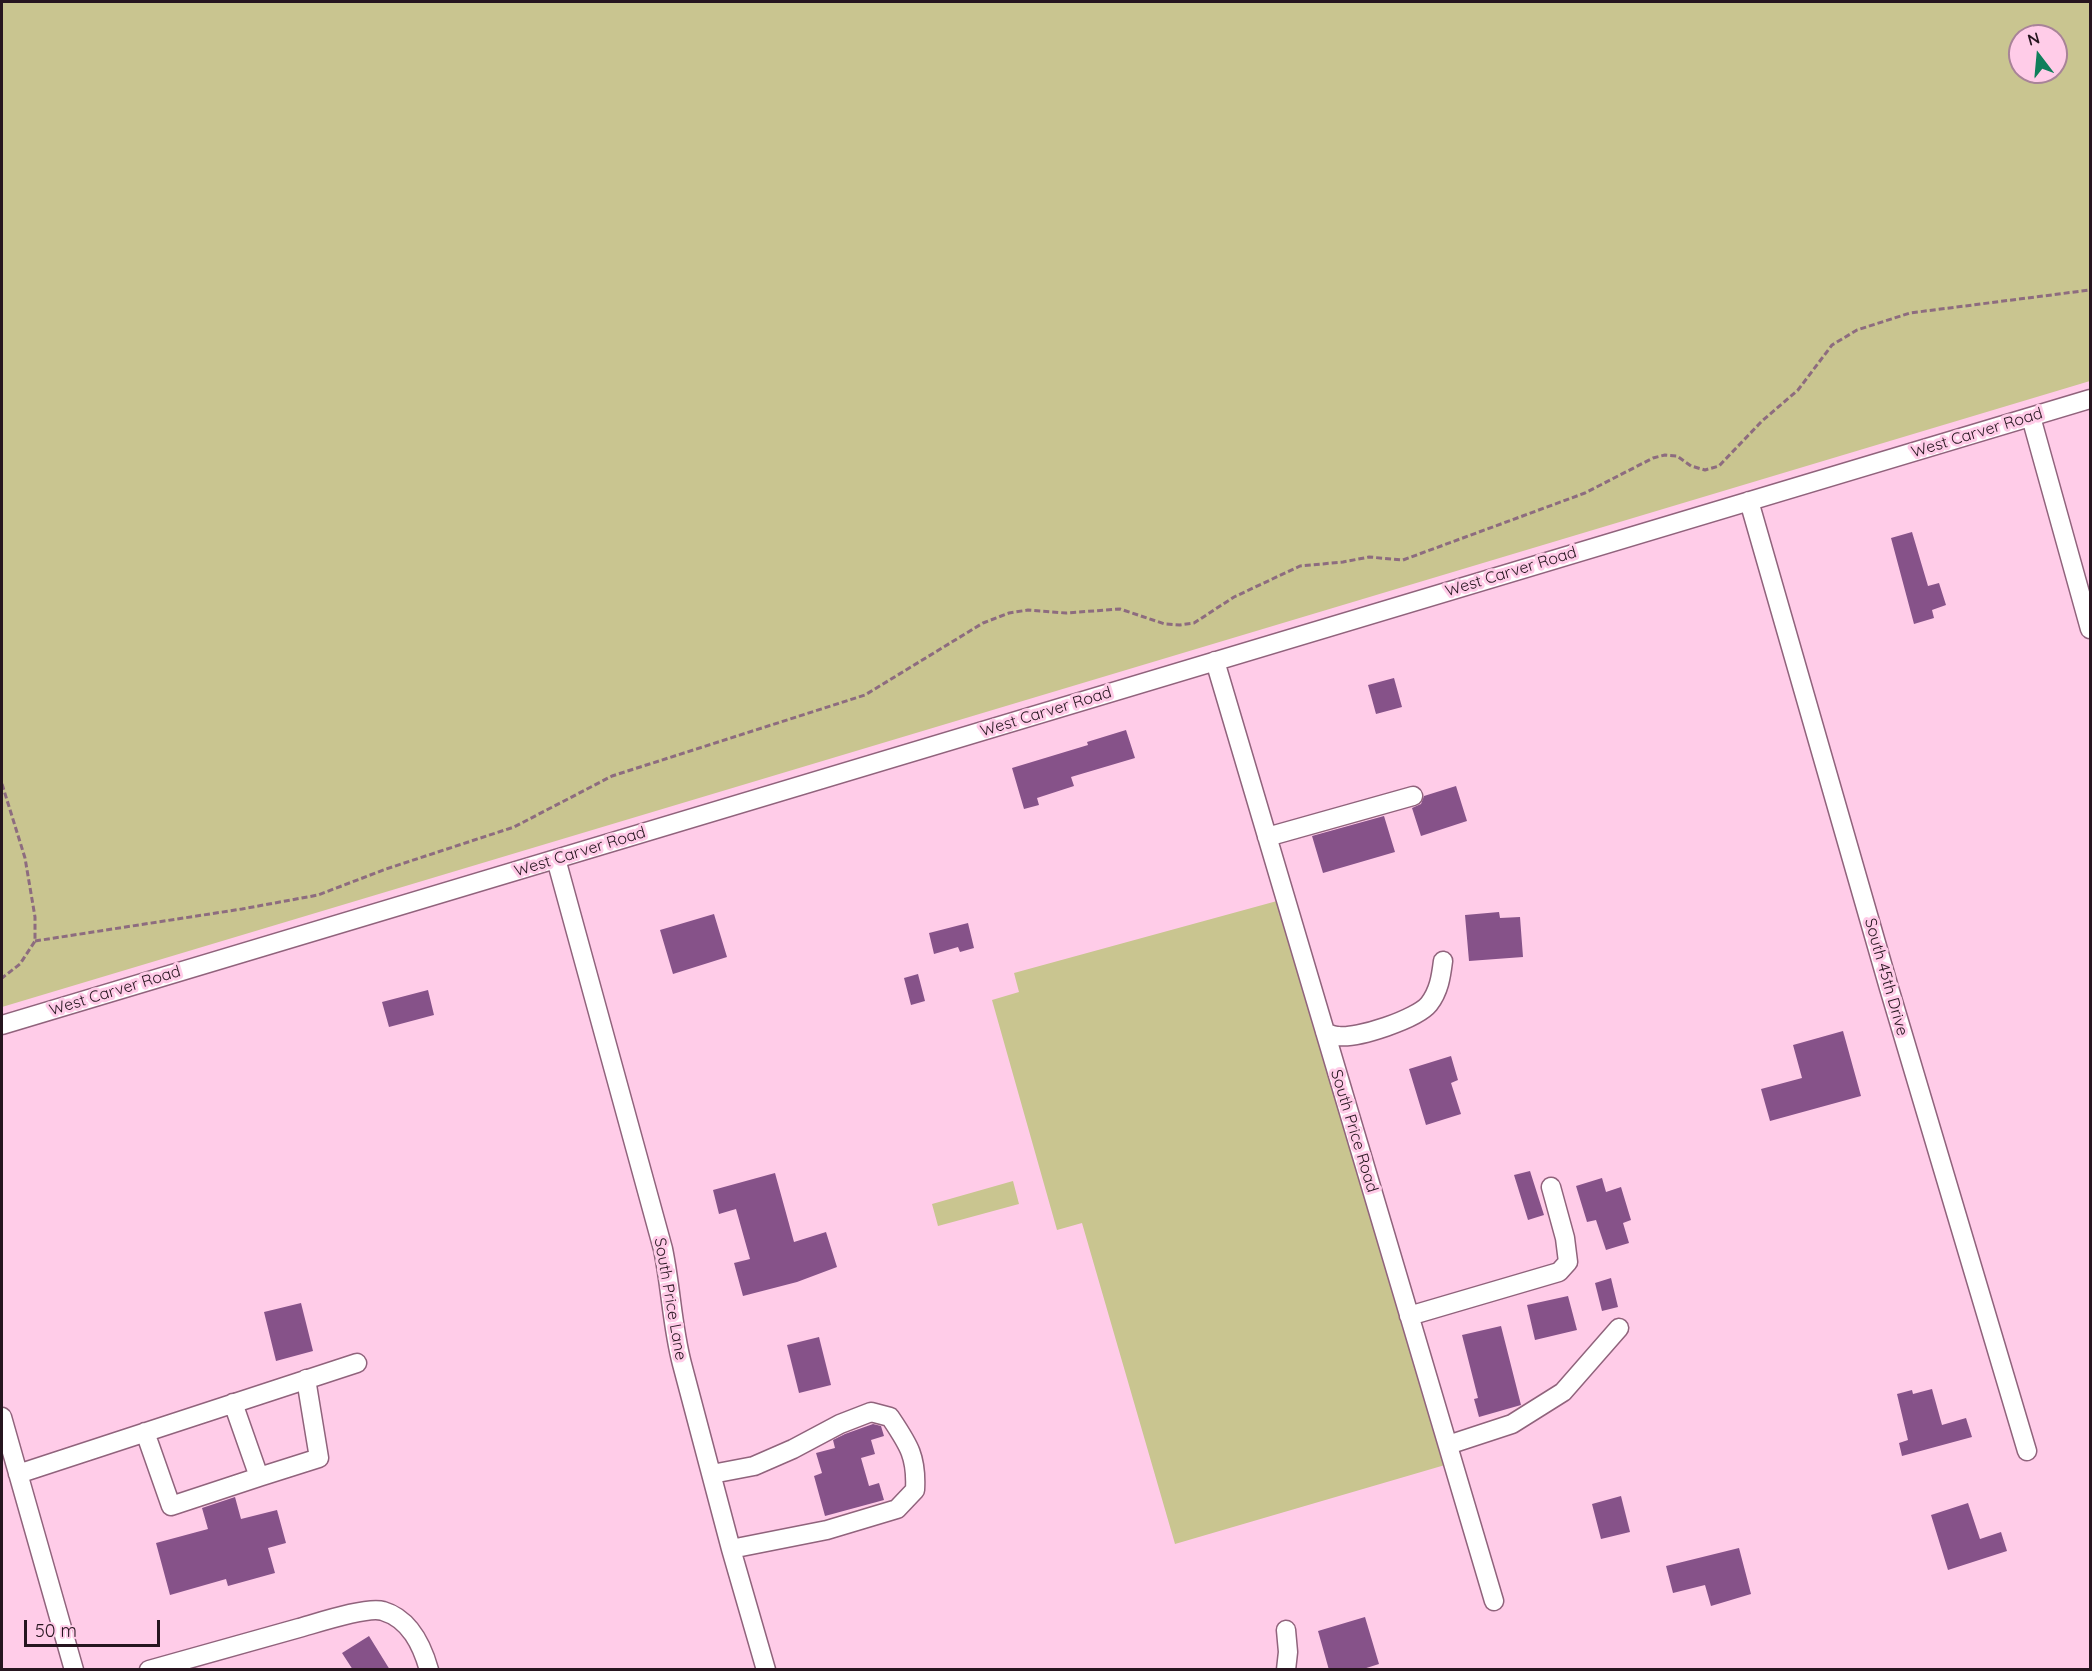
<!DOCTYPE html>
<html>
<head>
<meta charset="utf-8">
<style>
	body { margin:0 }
	#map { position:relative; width:2092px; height:1671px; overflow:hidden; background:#ffcce8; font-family:Quicksand,sans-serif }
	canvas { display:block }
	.frame { position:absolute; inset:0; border:3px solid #26151f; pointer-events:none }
	.north { position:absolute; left:2008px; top:24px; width:60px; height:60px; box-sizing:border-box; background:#ffcce8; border:2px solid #a88398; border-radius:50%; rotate:344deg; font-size:16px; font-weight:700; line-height:24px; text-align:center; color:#26151f }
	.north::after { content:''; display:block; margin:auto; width:21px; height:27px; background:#0f7f5b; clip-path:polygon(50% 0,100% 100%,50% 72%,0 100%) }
	.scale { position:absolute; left:24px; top:1620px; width:136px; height:27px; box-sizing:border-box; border:3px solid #26151f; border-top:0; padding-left:8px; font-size:18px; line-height:21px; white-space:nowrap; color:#26151f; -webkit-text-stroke:4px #ffcce8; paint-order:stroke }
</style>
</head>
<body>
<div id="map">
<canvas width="2092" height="1671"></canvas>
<div class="frame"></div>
<div class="north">N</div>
<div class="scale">50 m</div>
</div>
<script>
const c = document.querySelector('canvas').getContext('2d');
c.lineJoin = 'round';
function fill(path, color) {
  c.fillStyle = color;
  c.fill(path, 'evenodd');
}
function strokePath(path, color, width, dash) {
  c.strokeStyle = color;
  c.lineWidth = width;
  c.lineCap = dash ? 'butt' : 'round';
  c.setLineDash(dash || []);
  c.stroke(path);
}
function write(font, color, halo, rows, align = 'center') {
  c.font = font + ' Quicksand,sans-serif';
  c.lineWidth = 6;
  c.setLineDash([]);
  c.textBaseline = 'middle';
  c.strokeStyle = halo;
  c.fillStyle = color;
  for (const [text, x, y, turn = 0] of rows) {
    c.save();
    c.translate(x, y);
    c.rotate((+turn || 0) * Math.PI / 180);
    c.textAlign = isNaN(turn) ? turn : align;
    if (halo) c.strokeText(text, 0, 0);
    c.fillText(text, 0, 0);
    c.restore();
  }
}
fill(new Path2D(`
	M2 2H2090V381L2 1007ZM2020 36H2056V72H2020Z
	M1277 901 1445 1465 1175 1544 1082 1223 1057 1230 992 1000 1019 992 1014 973Z
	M1013 1181 1019 1204 938 1226 932 1204Z`), '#c9c590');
fill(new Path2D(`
	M1912 532 1928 586 1939 583 1946 605 1932 610 1934 618 1914 624 1891 538Z
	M1394 678 1402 707 1376 714 1368 685Z
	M1126 730 1135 758 1071 777 1074 786 1037 798 1039 805 1024 809 1012 768 1088 745 1087 742Z
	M1456 786 1467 821 1421 836 1412 808 1421 804 1424 796Z
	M1384 816 1395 852 1323 873 1312 836Z
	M1499 912 1500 918 1520 917 1523 957 1469 961 1465 915Z
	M714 914 727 957 673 974 660 930Z
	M968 923 974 948 960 952 958 947 934 954 929 933Z
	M918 974 925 1001 911 1005 904 978Z
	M428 990 434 1015 389 1027 382 1002Z
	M1843 1031 1861 1096 1770 1121 1761 1089 1802 1078 1793 1045Z
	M1451 1056 1458 1080 1451 1083 1461 1114 1426 1125 1409 1069Z
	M1530 1171 1544 1215 1528 1220 1514 1175Z
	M775 1173 794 1242 826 1232 837 1267 797 1282 743 1296 734 1263 750 1259 736 1209 719 1214 713 1190Z
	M1602 1178 1606 1192 1621 1187 1631 1220 1623 1223 1629 1243 1606 1250 1596 1220 1587 1222 1576 1186Z
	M1611 1278 1618 1307 1602 1311 1595 1283Z
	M1568 1296 1577 1330 1535 1340 1527 1305Z
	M301 1303 313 1351 276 1361 264 1312Z
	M1501 1326 1521 1405 1479 1417 1474 1399 1478 1398 1462 1335Z
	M819 1337 831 1385 799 1393 787 1345Z
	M1932 1389 1942 1425 1966 1418 1972 1437 1902 1456 1899 1443 1908 1440 1897 1394 1912 1390 1913 1394Z
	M873 1424 881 1426 884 1436 871 1440 875 1454 861 1458 869 1486 879 1483 884 1500 825 1516 814 1476 822 1473 816 1453 835 1448 833 1440 845 1434Z
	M1621 1496 1630 1532 1601 1539 1592 1504Z
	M235 1497 241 1519 277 1510 286 1543 268 1548 275 1573 228 1586 226 1579 170 1595 156 1543 208 1529 202 1508Z
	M1968 1503 1980 1539 2001 1532 2007 1551 1948 1570 1931 1515Z
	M1739 1548 1751 1594 1711 1606 1705 1585 1673 1593 1666 1566Z
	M1365 1617 1379 1664 1360 1670H1329L1318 1631Z
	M369 1636 390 1670H353L342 1653Z`), '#865289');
const minor = new Path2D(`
	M2031 417 2090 629
	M1749 501 1889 988 2027 1451
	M1215 661 1494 1601
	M1267 837 1413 796
	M556 859 663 1249C671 1287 672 1326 682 1364L731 1549 766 1670
	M2 1025 2090 399
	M1325 1032C1329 1034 1334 1036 1338 1036 1357 1039 1417 1019 1429 1004 1439 991 1441 977 1443 961
	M1409 1316 1559 1272 1568 1262 1565 1238 1551 1187
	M2 1417 74 1670
	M145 1432 171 1506 259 1477 233 1403
	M1448 1445 1512 1424 1563 1392 1619 1328
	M18 1474 357 1363
	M712 1474 754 1466 793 1449 840 1424 871 1412 890 1417C908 1444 917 1456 915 1490L897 1509 827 1530 731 1549
	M259 1477 319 1458 306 1379
	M149 1670C199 1656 249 1642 299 1628 317 1623 368 1606 383 1611 410 1619 422 1645 429 1670
	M1286 1670 1288 1652 1286 1630`);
strokePath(minor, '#90637c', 21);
strokePath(new Path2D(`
	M2 784 25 858 35 917V941L20 964 2 978
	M35 941 242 909 318 895 386 869 514 827 612 776 865 695 983 623 1009 613 1028 610 1066 613 1120 609 1165 624 1180 625 1194 623 1234 597 1300 566 1343 562 1369 557 1403 560 1585 493 1653 458 1665 455 1677 456 1691 466 1705 470 1719 466 1762 421 1798 390 1832 345 1857 330 1910 313 2090 290`), '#8d6c7f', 3, [6, 3]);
strokePath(minor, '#fff', 18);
write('16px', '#26151f', '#ffcce8', [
	["West Carver Road",1977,433,-17],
	["West Carver Road",1511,572,-17],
	["West Carver Road",1046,712,-17],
	["West Carver Road",580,852,-17],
	["South 45th Drive",1886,977,74],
	["West Carver Road",115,991,-17],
	["South Price Road",1354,1131,73],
	["South Price Lane",670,1299,80]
]);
</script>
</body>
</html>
